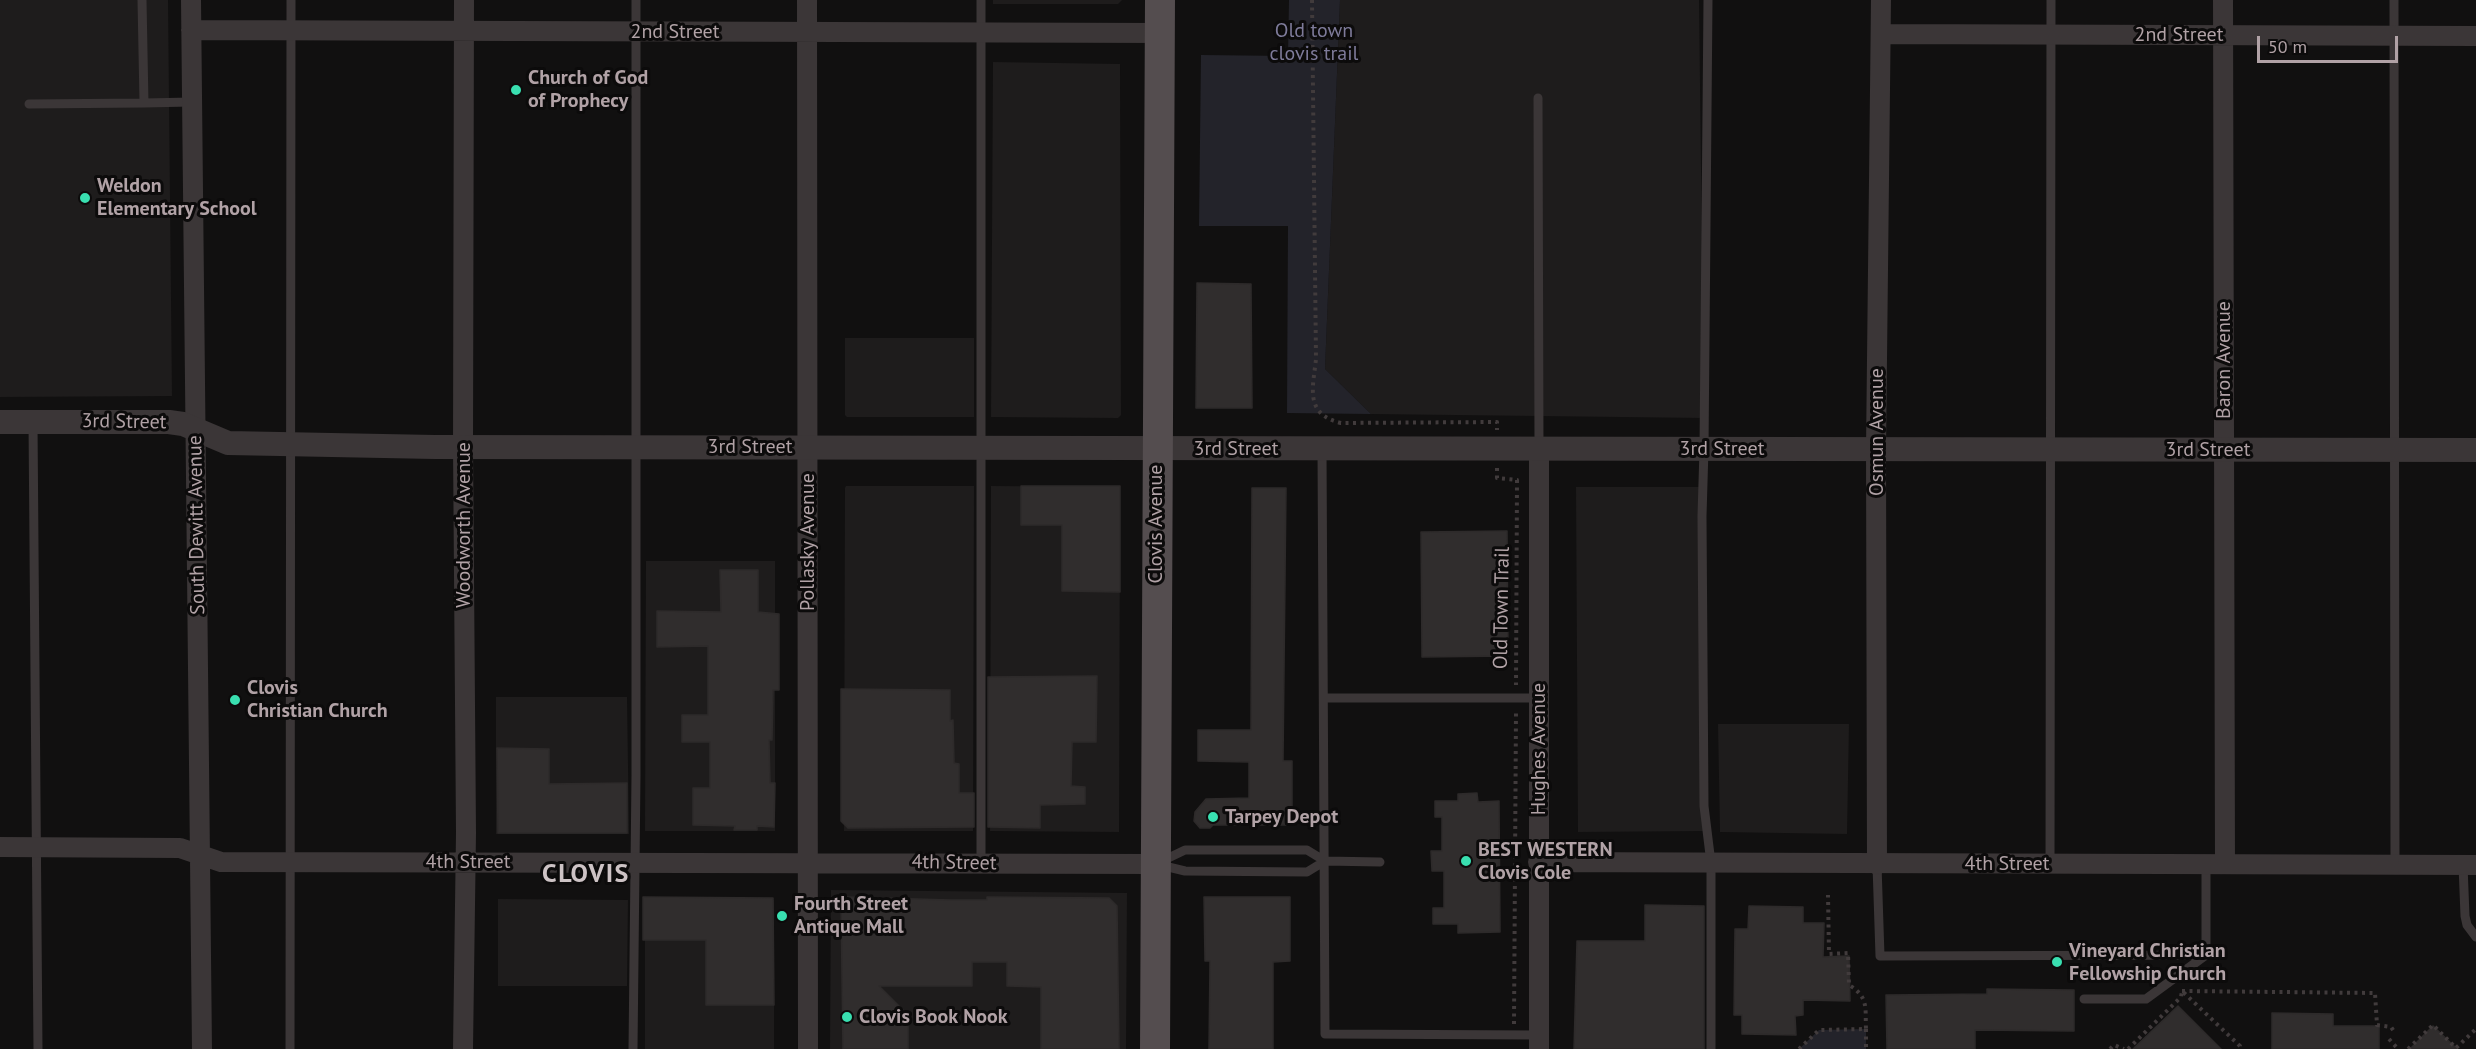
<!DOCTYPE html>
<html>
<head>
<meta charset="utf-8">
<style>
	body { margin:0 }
	#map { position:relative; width:2476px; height:1049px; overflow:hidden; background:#111010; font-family:"PT Sans",sans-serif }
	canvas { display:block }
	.scale { position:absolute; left:2257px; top:36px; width:141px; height:27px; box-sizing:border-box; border:3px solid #b1a2a6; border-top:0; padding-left:8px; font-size:18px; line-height:21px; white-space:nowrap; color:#b1a2a6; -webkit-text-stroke:4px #0c0b0b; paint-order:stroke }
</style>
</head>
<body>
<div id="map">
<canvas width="2476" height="1049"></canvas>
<div class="scale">50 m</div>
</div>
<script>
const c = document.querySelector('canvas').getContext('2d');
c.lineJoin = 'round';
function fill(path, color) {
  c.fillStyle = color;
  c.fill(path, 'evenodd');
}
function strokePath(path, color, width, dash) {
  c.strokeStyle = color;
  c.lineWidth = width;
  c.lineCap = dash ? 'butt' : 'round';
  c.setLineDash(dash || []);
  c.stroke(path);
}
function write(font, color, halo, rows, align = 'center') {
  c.font = font + ' "PT Sans",sans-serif';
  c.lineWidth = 6;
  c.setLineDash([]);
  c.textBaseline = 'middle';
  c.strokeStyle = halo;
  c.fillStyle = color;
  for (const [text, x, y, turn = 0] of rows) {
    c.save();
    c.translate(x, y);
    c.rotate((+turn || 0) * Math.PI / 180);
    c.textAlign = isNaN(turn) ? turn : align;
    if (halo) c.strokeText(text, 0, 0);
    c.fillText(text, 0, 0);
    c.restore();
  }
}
fill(new Path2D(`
	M0 0H168L172 396 0 397Z
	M993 0H1122L1118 4H993Z
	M1340 0H1699L1704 418 1371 414 1325 369Z
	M993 62 1120 64 1121 415 1118 418 991 417Z
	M845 338H974V417H847L845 415Z
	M846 486H974L973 831H844L845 488Z
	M991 486 1120 487 1119 832 990 831Z
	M1576 487H1705L1707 831 1578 832Z
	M646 561H775V831H645Z
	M496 697H627L629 834H496Z
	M1718 724H1849L1847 834 1720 832Z
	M831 890 1127 893 1126 1049H830Z
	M498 899 628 900 627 986H498Z
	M645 900H774V1049H645Z`), '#1e1c1c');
fill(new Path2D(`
	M1289 0H1340L1325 369 1371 414 1287 413 1288 226H1199L1201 55 1288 56Z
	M1866 1029V1049H1799L1819 1030Z`), '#23232a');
const building = new Path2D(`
	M1197 283 1251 284 1252 408H1196Z
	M1021 486H1120V592L1062 591V525H1021Z
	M1252 488H1286L1283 761H1292V825H1213L1210 828H1200L1194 821 1195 812 1206 799 1249 798V762L1198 761V730H1251Z
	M1507 531 1508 656 1422 657 1421 532Z
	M720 570H758V612L779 614V690H773L772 740H769L770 783H775L774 827 757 826V830H734L735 826 693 825V788H710V742H682V715H708V646L657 647V611L721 612Z
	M1097 676 1096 742H1072L1071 786 1085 787V804L1040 805V828L988 827V677Z
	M841 689 950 690V721L953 720 954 763 959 764V793H974V827L848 828 841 821Z
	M497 748 549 749V784L627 783V833H498Z
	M1477 793 1478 802 1499 801 1500 932 1458 933V924H1433V908H1444V871H1432L1431 851H1442V817H1435V801H1458V794Z
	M643 897 773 898 774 1005H706V940H643Z
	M846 897 951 900H987V897L1109 898 1117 906 1119 1049H1041V987L1007 986V962H972V986H879L908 1015V1049H843L841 902Z
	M1204 897H1290V961L1273 962V1049H1209L1210 961H1205Z
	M1645 905 1704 906V1049H1574L1577 941H1645Z
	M1749 906 1803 907V923H1824L1823 957 1849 956 1850 1001 1803 1000V1015L1795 1016 1796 1035 1742 1034V1015H1734L1735 929H1748Z
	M1987 989 2074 990V1031L1975 1030V1049H1887L1886 995 1987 994Z
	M2178 1006 2221 1049H2133Z
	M2272 1013 2333 1014V1026H2379V1049H2272Z
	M2433 1026 2457 1049H2410Z`);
fill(building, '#302d2d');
strokePath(building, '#2d2a2a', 1.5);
strokePath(new Path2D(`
	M1312 0 1316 359C1313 388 1304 414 1341 423L1497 422V430
	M1497 468V478L1517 480 1516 685
	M2182 991 2375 993 2377 1025 2391 1027 2395 1033
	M1514 1024 1516 711
	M1866 1029V1049
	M2389 1039 2398 1049
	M1799 1049 1819 1030 1866 1029C1865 1008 1869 997 1849 985L1848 953 1829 954 1828 895
	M2110 1049 2114 1045 2124 1049
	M2128 1049 2181 997 2182 991 2240 1046V1049
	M2408 1049 2433 1025 2456 1048 2476 1029`), '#413b3c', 4, [3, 4.5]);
strokePath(new Path2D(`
	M142 0 144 103 191 102
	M1708 0 1704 449 1702 516 1704 806 1711 863V1049
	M2394 0 2395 865
	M1538 98 1539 447
	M29 104 144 103
	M33 422 38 1049
	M1322 449 1325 1034 1538 1035
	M1324 698H1539
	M1162 861 1185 850H1307L1325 861
	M981 864V0
	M2050 864 2051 0
	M1160 865 1185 871 1307 872 1325 861 1380 862
	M1877 865 1880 956 2206 955V864
	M2463 865 2465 916 2467 925 2476 937
	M2084 999H2146L2206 955
	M290 1049 291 0
	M633 1049 636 775V0`), '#3b3637', 9);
strokePath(new Path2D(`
	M191 0 202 1049
	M807 0 808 1049
	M2223 0 2225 864
	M191 30 1160 33
	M1881 34 2476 36
	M0 847 180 848 221 862 1155 864
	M1538 862 2476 865
	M1877 865 1876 449 1881 0
	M463 1049 466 833 463 447 464 0
	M1539 1049V449`), '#3b3637', 20);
strokePath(new Path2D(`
	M0 422H169L183 424 228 443 435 447 2476 450`), '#3b3637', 24);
strokePath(new Path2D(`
	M1155 1049 1160 0`), '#544d4f', 30);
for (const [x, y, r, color] of [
	[516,90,6,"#39dfb0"],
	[85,198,6,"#39dfb0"],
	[235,700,6,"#39dfb0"],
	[1213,817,6,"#39dfb0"],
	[1466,861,6,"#39dfb0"],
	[782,916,6,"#39dfb0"],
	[2057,962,6,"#39dfb0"],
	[847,1017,6,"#39dfb0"]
]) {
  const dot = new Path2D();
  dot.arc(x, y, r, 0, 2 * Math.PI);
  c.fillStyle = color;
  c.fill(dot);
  strokePath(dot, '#0c0b0b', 2);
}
write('20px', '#7e7b9a', '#0c0b0b', [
	["Old town",1314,31],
	["clovis trail",1314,54]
]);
write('20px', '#b1a2a6', '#0c0b0b', [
	["2nd Street",675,32],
	["2nd Street",2179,35],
	["Baron Avenue",2224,360,-90],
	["3rd Street",124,422,1],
	["Osmun Avenue",1877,432,-90],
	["3rd Street",750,447],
	["3rd Street",1236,449],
	["3rd Street",1722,449],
	["3rd Street",2208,450],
	["Clovis Avenue",1156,524,-90],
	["South Dewitt Avenue",197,525,-91],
	["Woodworth Avenue",464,525,-90],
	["Pollasky Avenue",808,542,-90],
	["Old Town Trail",1502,608,-89],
	["Hughes Avenue",1539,749,-90],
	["4th Street",468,862],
	["4th Street",954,863,1],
	["4th Street",2007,864]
]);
write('bold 20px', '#b1a2a6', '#0c0b0b', [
	["Church of God",528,78],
	["of Prophecy",528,101],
	["Weldon",97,186],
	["Elementary School",97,209],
	["Clovis",247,688],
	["Christian Church",247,711],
	["Tarpey Depot",1225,817],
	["BEST WESTERN",1478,850],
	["Clovis Cole",1478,873],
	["Fourth Street",794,904],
	["Antique Mall",794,927],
	["Vineyard Christian",2069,951],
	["Fellowship Church",2069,974],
	["Clovis Book Nook",859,1017]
], 'left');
c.letterSpacing = '1.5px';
write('bold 26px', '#cdc3c5', '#0c0b0b', [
	["CLOVIS",586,875]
]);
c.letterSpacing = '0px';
</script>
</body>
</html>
